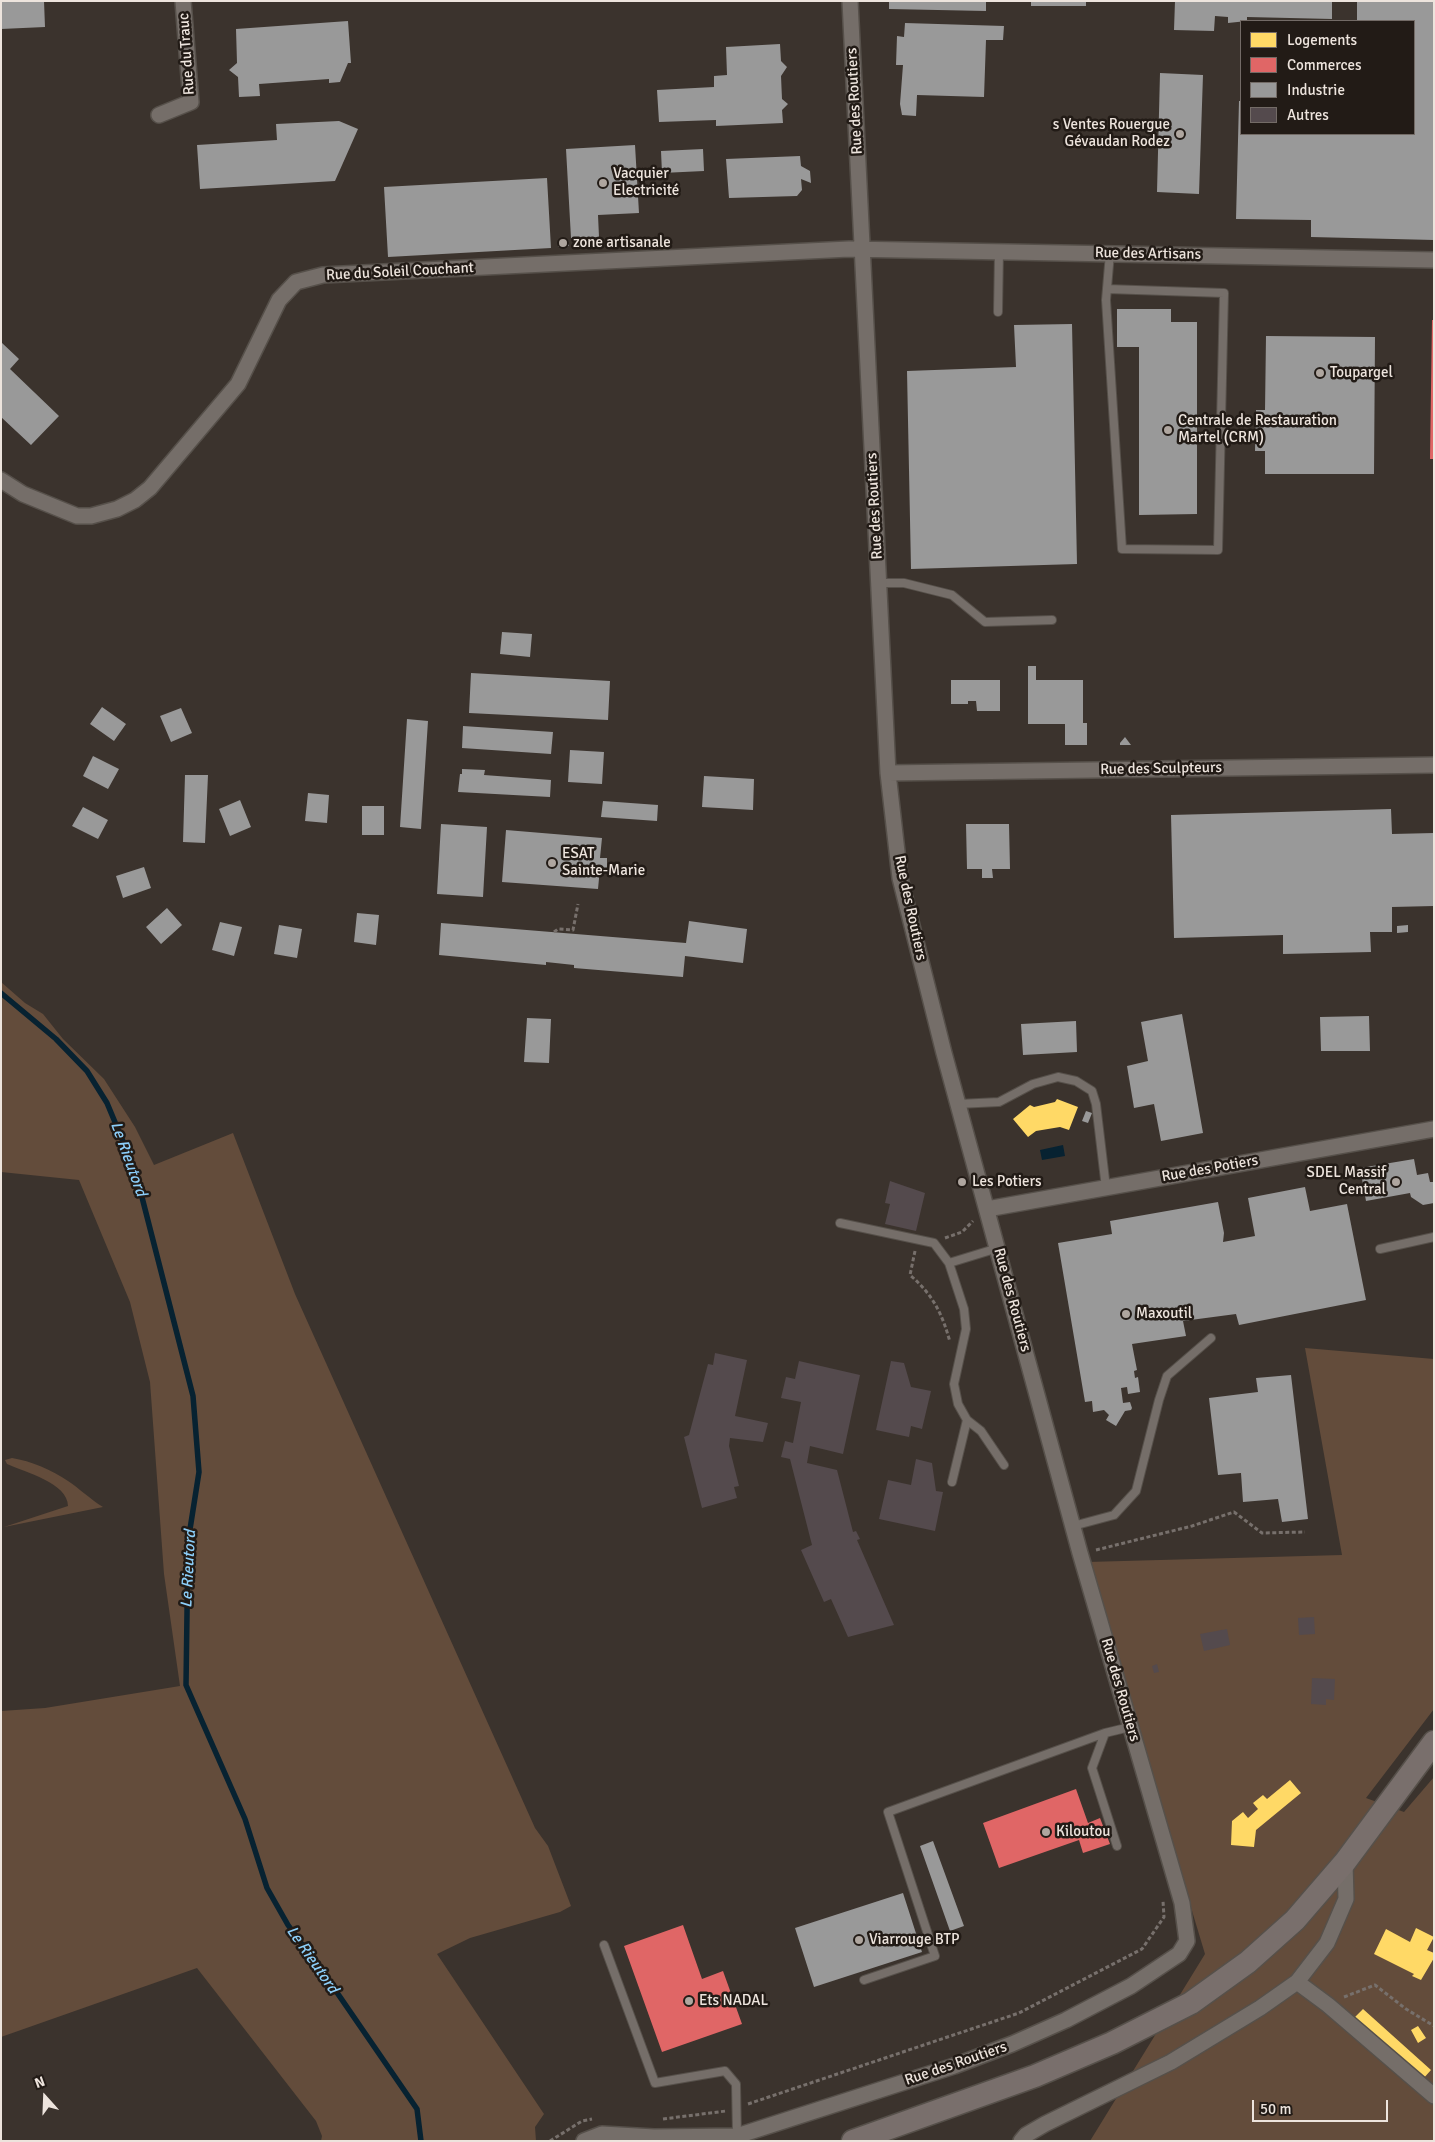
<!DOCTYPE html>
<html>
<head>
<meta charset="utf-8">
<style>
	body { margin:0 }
	#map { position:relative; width:1435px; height:2142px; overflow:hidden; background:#3b332d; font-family:Signika,sans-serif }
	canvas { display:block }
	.frame { position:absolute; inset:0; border:2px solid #ede4dd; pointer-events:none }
	.legend { position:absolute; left:1240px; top:20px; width:175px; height:115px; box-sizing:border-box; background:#221b16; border:1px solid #736b66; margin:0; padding:6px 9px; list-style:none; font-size:15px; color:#ede4dd }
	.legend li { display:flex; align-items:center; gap:10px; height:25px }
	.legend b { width:25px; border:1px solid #736b66 }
	.north { position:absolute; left:20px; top:2072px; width:50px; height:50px; -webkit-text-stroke:4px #221b16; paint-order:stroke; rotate:340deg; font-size:14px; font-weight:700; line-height:20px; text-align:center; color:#ede4dd }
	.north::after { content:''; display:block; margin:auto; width:18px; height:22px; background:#ede4dd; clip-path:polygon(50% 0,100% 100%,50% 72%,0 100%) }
	.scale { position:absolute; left:1252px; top:2100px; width:136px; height:22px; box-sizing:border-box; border:2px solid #ede4dd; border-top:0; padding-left:6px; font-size:15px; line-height:18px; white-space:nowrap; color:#ede4dd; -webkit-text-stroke:4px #221b16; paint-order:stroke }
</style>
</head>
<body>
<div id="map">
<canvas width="1435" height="2142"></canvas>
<div class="frame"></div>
<ul class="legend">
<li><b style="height:14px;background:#ffd966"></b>Logements</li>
<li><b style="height:14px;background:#e06666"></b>Commerces</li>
<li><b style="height:14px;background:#999"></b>Industrie</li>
<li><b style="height:14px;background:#544a4d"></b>Autres</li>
</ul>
<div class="north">N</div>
<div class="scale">50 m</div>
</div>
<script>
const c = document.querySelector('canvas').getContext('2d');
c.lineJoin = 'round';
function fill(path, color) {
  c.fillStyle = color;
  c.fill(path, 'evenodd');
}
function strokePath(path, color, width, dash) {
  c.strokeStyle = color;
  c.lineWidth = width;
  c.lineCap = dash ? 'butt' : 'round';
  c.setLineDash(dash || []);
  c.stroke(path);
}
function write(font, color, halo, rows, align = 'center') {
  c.font = font + ' Signika,sans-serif';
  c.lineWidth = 5;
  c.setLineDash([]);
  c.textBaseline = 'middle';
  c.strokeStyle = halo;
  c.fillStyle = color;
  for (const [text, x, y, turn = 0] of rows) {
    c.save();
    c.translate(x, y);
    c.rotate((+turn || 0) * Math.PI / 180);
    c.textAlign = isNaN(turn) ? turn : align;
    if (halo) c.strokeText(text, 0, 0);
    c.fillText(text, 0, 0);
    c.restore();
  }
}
fill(new Path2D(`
	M1 982 25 1003 43 1014 63 1039 104 1079 135 1127 154 1165 233 1133 295 1294 535 1828 548 1846 571 1906 560 1912 470 1938 437 1954 544 2114 535 2127 536 2141H321L322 2136 316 2121 197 1968 1 2037V1711L45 1708 180 1686 164 1574 150 1382 130 1302 79 1180 1 1172Z
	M1305 1348 1434 1359V1709L1366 1798 1404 1812 1434 1777V2141H1090L1205 1954 1087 1562 1342 1555Z
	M12 1458C31 1461 52 1470 68 1481 80 1489 90 1499 103 1507L4 1527 68 1506C68 1483 25 1472 7 1464L5 1460Z`), '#634c3b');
fill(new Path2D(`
	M1063 1145 1065 1156 1042 1160 1040 1150Z`), '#072231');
fill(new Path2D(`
	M1057 1099 1078 1107 1069 1130 1060 1127 1036 1131 1028 1137 1013 1119 1030 1105 1034 1107 1055 1102Z
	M1290 1780 1301 1793 1256 1830 1254 1847 1231 1845 1232 1821 1243 1812 1248 1818 1258 1809 1253 1803 1263 1795 1267 1799Z
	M1416 1928 1434 1937 1427 1950 1434 1953V1958L1421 1980 1412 1976 1414 1974 1374 1954 1386 1929 1410 1942Z
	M1363 2009 1431 2070 1422 2080 1353 2019Z
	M1418 2026 1426 2038 1418 2043 1411 2030Z`), '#ffd966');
fill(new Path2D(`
	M1432 320H1434V459H1430Z
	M1076 1789 1088 1823 1100 1818 1110 1844 1083 1853 1079 1840 999 1868 983 1823Z
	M683 1925 702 1979 723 1971 742 2024 662 2052 624 1946Z`), '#e06666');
fill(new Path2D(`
	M1 1H44L45 27 1 29Z
	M889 1H986V11L889 9Z
	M1031 1H1086V6H1031Z
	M1175 1H1332V19L1247 17V21L1228 23V17L1215 16 1214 31 1174 30Z
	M1357 1H1434V240L1311 237V220L1236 219 1239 101H1241V134H1414V21H1357Z
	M348 21 351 63H348L340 82 329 83V79L259 84 260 96 239 97 238 77 229 70 237 63 236 29Z
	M905 23 1004 26 1003 40H986L984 97 917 95 916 116 902 115 900 104 903 65H896L897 36 904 37Z
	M780 44 781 61 787 67 781 76 782 99 788 104 782 110 783 123 716 126V120L659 122 657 90 714 87V76L727 75 726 47Z
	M1160 73 1203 75 1199 194 1157 192Z
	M339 121 358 129 335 181 200 189 197 145 277 140 276 124Z
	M635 145 639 213 598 215 599 237 571 238 566 149Z
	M703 149 704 171 662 173 661 151Z
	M800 156 801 166 810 171 811 183 801 179 802 190 797 196 729 198 726 159Z
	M547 178 551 248 388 257 384 187Z
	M568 240 569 246 558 247V241Z
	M1117 309H1171V322H1197V514L1139 515V347H1117Z
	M1072 324 1077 564 911 569 907 371 1016 367 1014 325Z
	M1266 336 1375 337 1374 474H1265V451H1255L1256 410H1265Z
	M1 342 19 359 10 369 59 416 31 445 1 417Z
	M502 632 532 634 530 657 500 654Z
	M1028 666H1036V680H1083V723H1087V745H1065V724H1028Z
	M471 673 610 681 608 720 469 713Z
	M951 680H1000V711H977L976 701H968V704H951Z
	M102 707 126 724 114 741 90 724Z
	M181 708 192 733 171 742 160 716Z
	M407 719 428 721 421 829 400 827Z
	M463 726 553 732 551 754 462 748Z
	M1125 737 1131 745H1120V743Z
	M570 750 604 752 602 784 568 782Z
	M93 756 119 769 108 789 83 776Z
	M462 769 485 770 484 775 551 780 550 797 458 792 460 774H462Z
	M185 775H208L205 843 183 842Z
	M704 776 754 779 753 810 702 807Z
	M308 793 329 795 327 823 305 821Z
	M240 800 251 827 230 836 219 809Z
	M603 801 658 805 657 821 601 817Z
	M362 806H384V835H362Z
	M83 807 108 820 98 839 72 826Z
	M1391 809 1392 834 1434 833V906L1392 907V932H1370L1371 952 1283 954V935L1174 938 1171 815Z
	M441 824 487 827 483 897 437 894Z
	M966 824H1009L1010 869H992L993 878H982V869H967Z
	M506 830 602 838 600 858H607V868H600L598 889 502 882Z
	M144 867 151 888 123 898 116 876Z
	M167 908 182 925 161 944 146 927Z
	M357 913 379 915 376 945 354 942Z
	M689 921 747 929 743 963 685 956 683 977 574 968V965L546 962V965L439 955 441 923 686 943Z
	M220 922 242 927 234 956 212 950Z
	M279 925 302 929 297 958 274 954Z
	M1408 925V932L1397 933V926Z
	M1182 1014 1203 1133 1161 1141 1154 1104 1134 1108 1127 1066 1148 1061 1141 1022Z
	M1369 1016 1370 1051H1321L1320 1017Z
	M527 1018 551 1019 549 1063 524 1062Z
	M1076 1021 1077 1052 1023 1055 1021 1024Z
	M1086 1111 1092 1113 1088 1123 1082 1121Z
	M1414 1159 1417 1175 1428 1173 1430 1182H1434V1203L1423 1205 1411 1197 1410 1193 1366 1201 1360 1168Z
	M1305 1187 1310 1211 1347 1204 1366 1300 1239 1325 1236 1314 1183 1321 1186 1336 1132 1344 1137 1370 1134 1371 1135 1378 1138 1377 1140 1392 1128 1394 1127 1387 1121 1388 1123 1403 1130 1402 1132 1408 1131 1410 1125 1411 1116 1426 1106 1420 1109 1415 1104 1410 1093 1412 1092 1401 1085 1402 1058 1243 1112 1234 1110 1221 1218 1202 1224 1233 1223 1242 1255 1236 1248 1198Z
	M1291 1375 1308 1519 1282 1522 1278 1499 1243 1502 1241 1473 1218 1475 1209 1398 1258 1392 1256 1378Z
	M933 1841 964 1926 950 1931 920 1846Z
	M903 1893 922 1952 814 1987 795 1928Z`), '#999');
strokePath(new Path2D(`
	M1 993 56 1039 87 1071 107 1103 135 1170 193 1396 199 1472 188 1542 186 1685 245 1819 267 1888 288 1925 338 1994 417 2109 421 2141`), '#072231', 5.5);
fill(new Path2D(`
	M890 1181 925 1193 916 1231 885 1224 890 1204 885 1203Z
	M715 1353 747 1360 735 1416 768 1423 763 1442 730 1438 729 1446 739 1486 734 1487 737 1498 702 1508 684 1437 689 1435 708 1364 713 1365Z
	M799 1361 860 1375 843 1454 810 1446 807 1463 837 1470 853 1532 856 1531 860 1539 857 1540 894 1625 848 1637 831 1599 824 1602 801 1550 812 1545 790 1459 781 1457 785 1441 793 1443 801 1402 781 1398 786 1377 795 1379Z
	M891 1361 904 1363 911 1387 931 1391 922 1429 911 1426 909 1437 876 1430Z
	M916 1459 932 1463 936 1491 943 1492 935 1531 879 1519 888 1480 911 1485Z
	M1314 1617 1315 1634 1299 1635 1298 1618Z
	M1227 1629 1230 1645 1204 1651 1200 1634Z
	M1157 1664 1159 1672 1154 1673 1152 1666Z
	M1312 1678 1335 1679 1334 1700 1326 1699V1705L1311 1704Z`), '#544a4d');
const lane = new Path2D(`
	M1107 289 1224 293 1218 550 1122 549 1106 300 1110 253
	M998 312 999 251
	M878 583H904L952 595 985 622 1052 620
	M958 1104 999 1102 1033 1084 1058 1077 1076 1081 1092 1091 1096 1104 1106 1188
	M840 1223 934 1243 949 1263
	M998 1248 949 1263 964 1309 966 1329 954 1384 958 1404 967 1420 981 1431 1004 1465
	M1380 1249 1434 1237
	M952 1482 967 1420
	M1073 1526 1114 1515 1136 1491 1159 1400 1167 1376 1211 1338
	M1117 1846 1092 1768 1105 1733 1130 1727
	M604 1945 655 2083 725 2071 736 2084 737 2136
	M864 1980 935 1956 888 1812 1105 1733`);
const street = new Path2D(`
	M159 115 191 102 183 1
	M1 480 23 494 77 516H91L117 509 135 500 150 488 238 384 279 300 296 282 323 275 849 249 1434 260
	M888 773 1434 765
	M987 1209 1434 1129
	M1297 1982 1328 2005 1434 2096
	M584 2141 602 2134 654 2137 737 2136 954 2066 1012 2044 1066 2020 1131 1986 1179 1954 1187 1941 1182 1903 1080 1553 944 1053 900 878 888 773 850 1
	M1021 2141 1026 2135 1045 2124 1171 2062 1260 2008 1297 1982 1327 1943 1346 1899 1345 1862`);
const primary = new Path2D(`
	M853 2141 1035 2076 1112 2043 1191 2003 1248 1962 1295 1920 1345 1862 1434 1742`);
strokePath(lane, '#56504a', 10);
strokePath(street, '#56504a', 18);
strokePath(primary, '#56504a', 25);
strokePath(new Path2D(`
	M554 932 558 929 573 930 578 904
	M945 1238 962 1232 973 1221
	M915 1251 910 1275C933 1295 942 1313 950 1342
	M1096 1550 1192 1526 1234 1512 1262 1533 1305 1532
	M1344 1997 1375 1985 1406 2009 1434 2026
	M748 2104 1019 2013 1142 1949 1164 1917 1163 1901
	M663 2119 726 2111
	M550 2141 582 2121 592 2119`), '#77706c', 3, [4, 2.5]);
strokePath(lane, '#756e69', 8);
strokePath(street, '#756e69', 15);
strokePath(primary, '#796f6c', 22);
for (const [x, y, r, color] of [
	[1180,134,5,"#afa69f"],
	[603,183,5,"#afa69f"],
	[563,243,5,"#afa69f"],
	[1320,373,5,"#afa69f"],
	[1168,430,5,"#afa69f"],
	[552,863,5,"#afa69f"],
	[962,1182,5,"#afa69f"],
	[1396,1182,5,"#afa69f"],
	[1126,1314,5,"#afa69f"],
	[1046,1832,5,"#afa69f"],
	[859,1940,5,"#afa69f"],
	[689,2001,5,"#afa69f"]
]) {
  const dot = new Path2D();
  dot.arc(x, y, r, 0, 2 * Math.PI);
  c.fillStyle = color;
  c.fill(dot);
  strokePath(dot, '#221b16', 2);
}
write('15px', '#ede4dd', '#221b16', [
	["Rue du Trauc",187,54,-94],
	["Rue des Routiers",855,101,-93],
	["Rue des Artisans",1148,254,1],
	["Rue du Soleil Couchant",400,272,-3],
	["Rue des Routiers",875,506,-93],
	["Rue des Sculpteurs",1161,769,-1],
	["Rue des Routiers",910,908,78],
	["Rue des Potiers",1210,1169,-10],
	["Rue des Routiers",1012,1300,75],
	["Rue des Routiers",1120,1690,74],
	["Rue des Routiers",956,2064,-19]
]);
write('15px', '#ede4dd', '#221b16', [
	["s Ventes Rouergue",1170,125,"right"],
	["Gévaudan Rodez",1170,142,"right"],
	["Vacquier",613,174],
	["Electricité",613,191],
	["zone artisanale",573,243],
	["Toupargel",1330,373],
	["Centrale de Restauration",1178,421],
	["Martel (CRM)",1178,438],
	["ESAT",562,854],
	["Sainte-Marie",562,871],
	["SDEL Massif",1386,1173,"right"],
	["Central",1386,1190,"right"],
	["Les Potiers",972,1182],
	["Maxoutil",1136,1314],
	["Kiloutou",1056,1832],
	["Viarrouge BTP",869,1940],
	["Ets NADAL",699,2001]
], 'left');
write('italic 16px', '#8ccef9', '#221b16', [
	["Le Rieutord",128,1159,70],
	["Le Rieutord",189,1569,-87],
	["Le Rieutord",312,1960,55]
]);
</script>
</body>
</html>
